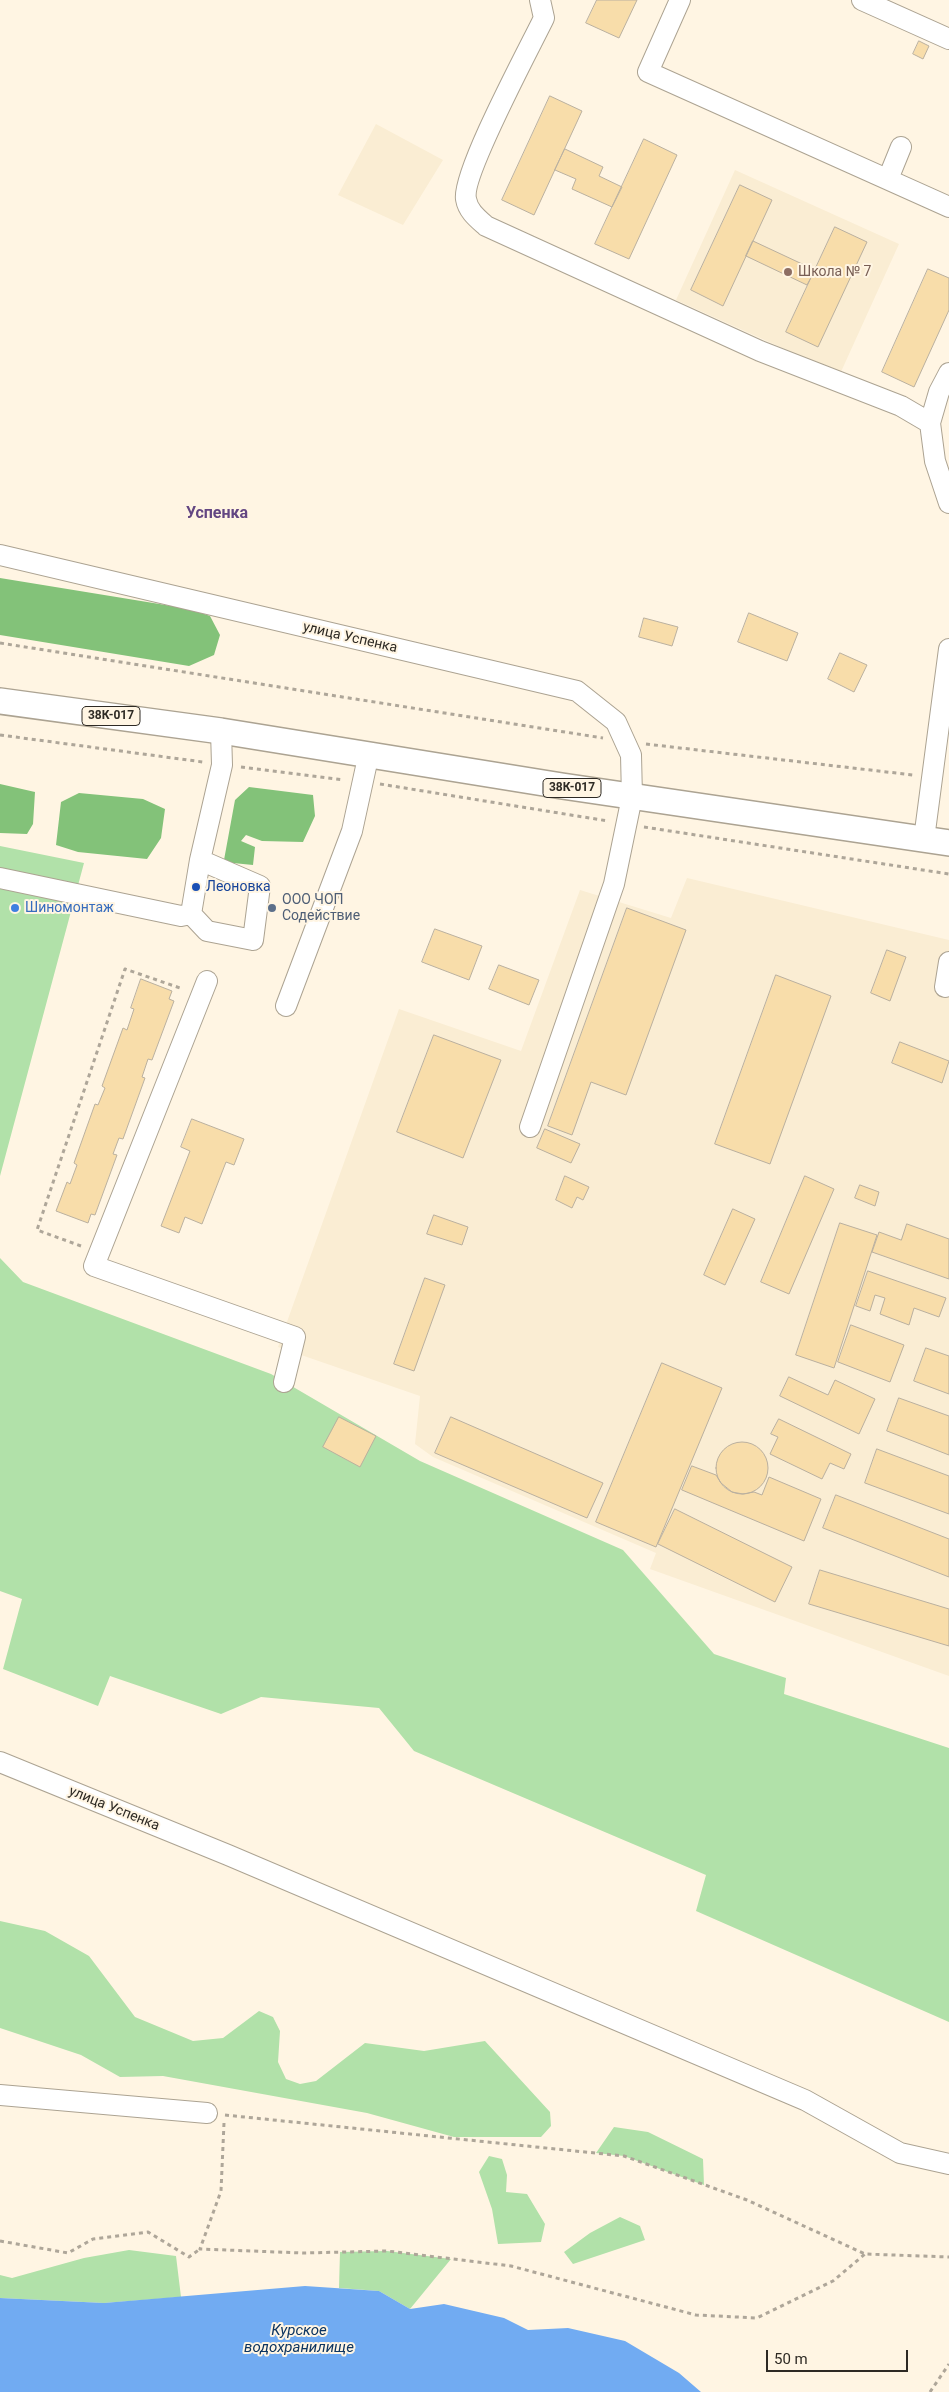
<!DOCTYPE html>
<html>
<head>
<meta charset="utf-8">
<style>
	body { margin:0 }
	#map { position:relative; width:949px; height:2392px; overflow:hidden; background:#fff5e3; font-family:Roboto,sans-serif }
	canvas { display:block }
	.scale { position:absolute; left:766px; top:2350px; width:142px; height:22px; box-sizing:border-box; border:2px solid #2e2a24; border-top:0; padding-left:6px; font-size:15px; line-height:18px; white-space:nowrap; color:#2e2a24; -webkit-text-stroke:4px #fff5e3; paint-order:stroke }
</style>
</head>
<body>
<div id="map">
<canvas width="949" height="2392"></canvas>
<div class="scale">50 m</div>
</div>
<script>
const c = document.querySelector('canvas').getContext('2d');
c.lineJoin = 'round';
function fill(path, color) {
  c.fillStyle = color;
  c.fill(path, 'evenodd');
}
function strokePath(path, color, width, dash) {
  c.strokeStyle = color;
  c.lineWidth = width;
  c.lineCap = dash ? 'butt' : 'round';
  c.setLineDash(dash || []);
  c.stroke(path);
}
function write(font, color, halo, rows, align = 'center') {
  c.font = font + ' Roboto,sans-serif';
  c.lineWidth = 4;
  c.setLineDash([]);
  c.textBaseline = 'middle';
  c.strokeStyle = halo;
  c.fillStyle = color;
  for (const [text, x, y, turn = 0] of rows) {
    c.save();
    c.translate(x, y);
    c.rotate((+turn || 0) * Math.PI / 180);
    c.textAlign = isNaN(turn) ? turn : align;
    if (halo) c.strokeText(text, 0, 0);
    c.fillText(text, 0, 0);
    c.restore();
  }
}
fill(new Path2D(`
	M376 124 443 160 403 225 338 195Z
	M735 170 899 244 840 374 676 300Z
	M687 878 949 940V1676L650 1569 656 1553 433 1457 415 1444 420 1396 278 1347 399 1009 521 1051 580 890 671 918Z`), '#faedd3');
fill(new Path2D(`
	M0 846 84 863 0 1176Z
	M0 1258 23 1282 271 1374 420 1461 623 1550 714 1654 786 1678 784 1694 949 1748V2022L696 1911 706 1875 414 1751 379 1708 261 1697 221 1714 110 1676 98 1706 3 1669 22 1599 0 1591Z
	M0 1921 45 1931 89 1956 135 2017 193 2041 223 2038 259 2011 273 2017 280 2031 278 2062 286 2079 300 2084 316 2081 365 2043 424 2051 485 2041 550 2112 551 2126 541 2137H454L367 2113 163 2076 120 2077 81 2055 0 2028Z
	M614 2127 648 2132 703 2159 704 2185 624 2156 596 2153Z
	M489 2156 502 2159 507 2175 506 2192 527 2194 545 2224 541 2242 498 2244 492 2209 479 2172Z
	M620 2217 640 2226 645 2240 573 2264 564 2252 590 2233Z
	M129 2250 176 2256 181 2297 104 2303 0 2298V2275L12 2278 84 2258Z
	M387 2251 451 2259 410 2309 379 2291 339 2288 340 2252Z`), '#b1e1a9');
fill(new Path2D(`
	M0 578 190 609 210 616 220 635 214 655 189 666 0 635Z
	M0 784 35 792 33 824 27 834 0 833Z
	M249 787 313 795 315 816 303 842 262 841 246 835 241 841 255 847 253 865 233 863 224 860 235 800Z
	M79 793 143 799 165 809 161 838 147 859 78 852 56 845 61 802Z`), '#83c279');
fill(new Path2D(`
	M305 2286 379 2291 410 2309 444 2304 504 2318 528 2330 568 2328 625 2341 679 2373 701 2392H0V2298L104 2303Z`), '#71abf2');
const building = new Path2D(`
	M597 0H637L619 38 586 23Z
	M919 41 929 46 923 59 913 54Z
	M550 96 582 111 534 215 502 200Z
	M644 139 677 155 629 259 595 244Z
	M565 149 603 167 599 176 622 187 612 207 572 189 576 179 555 170Z
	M740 185 772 200 723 306 691 290Z
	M835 227 867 242 818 347 786 332Z
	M753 241 815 270 807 285 746 256Z
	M928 269 949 278V310L914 387 882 372Z
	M749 613 798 633 787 661 738 642Z
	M644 618 678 627 672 646 639 637Z
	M840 653 867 665 854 692 828 679Z
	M627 908 686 930 626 1095 591 1082 572 1135 548 1126Z
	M435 929 482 946 469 980 422 962Z
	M887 950 906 957 890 1001 871 993Z
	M499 965 539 980 529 1005 489 989Z
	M776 975 831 996 770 1164 715 1144Z
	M141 979 172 991 169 999 174 1001 152 1060 148 1059 142 1077 145 1078 123 1139 119 1138 113 1154 117 1155 95 1215 91 1214 88 1223 56 1211 67 1182 70 1184 77 1165 74 1163 95 1104 98 1105 105 1088 102 1086 123 1028 127 1030 134 1009 131 1008Z
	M434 1035 501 1060 463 1158 397 1132Z
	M900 1042 949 1061 942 1083 892 1063Z
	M192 1119 244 1139 234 1165 226 1162 202 1224 185 1217 179 1233 161 1226 190 1151 181 1147Z
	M545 1129 580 1144 571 1163 537 1148Z
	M565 1176 589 1187 583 1200 577 1197 572 1208 556 1200Z
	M805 1176 834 1189 789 1294 761 1282Z
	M860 1185 879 1192 875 1206 855 1198Z
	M733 1209 755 1219 725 1285 704 1275Z
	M434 1215 468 1227 462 1245 427 1234Z
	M840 1223 877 1235 834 1368 796 1355Z
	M907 1224 949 1239V1279L872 1252 879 1232 901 1240Z
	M868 1271 946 1298 939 1317 914 1308 909 1325 880 1314 885 1298 875 1295 870 1311 856 1306Z
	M425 1278 445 1285 414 1371 394 1364Z
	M851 1325 904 1345 890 1382 838 1362Z
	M926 1348 949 1356V1394L914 1381Z
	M662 1363 722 1388 656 1547 596 1522Z
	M789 1377 828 1395 835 1380 875 1399 859 1434 780 1396Z
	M899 1398 949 1416V1455L887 1431Z
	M339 1417 376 1436 360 1467 323 1447Z
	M451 1417 603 1483 587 1518 435 1453Z
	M779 1419 851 1454 844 1469 830 1463 822 1479 770 1454 778 1437 771 1434Z
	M716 1468a26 26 0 1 1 52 0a26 26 0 1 1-52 0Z
	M877 1449 949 1476V1514L865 1483Z
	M692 1466 716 1475 721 1483 732 1492 743 1494 754 1492 762 1495 769 1477 821 1499 804 1541 682 1490Z
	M836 1495 949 1539V1577L823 1528Z
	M675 1509 792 1567 775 1602 658 1544Z
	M820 1570 949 1609V1646L809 1604Z`);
fill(building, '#f8ddaa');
strokePath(building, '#bab09f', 1);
const minor = new Path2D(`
	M540 0 544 18C530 47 461 175 466 199 468 211 477 218 486 226L760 351 901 406 930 423 935 461 949 503
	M680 0 648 72 949 207
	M862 0 949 39
	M888 179 901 147
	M930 423 939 392 949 373
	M0 555 577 691 616 722 631 755 632 797 614 884 530 1127
	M924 839 949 649
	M200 860 260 886 253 940 207 931 191 914 200 860 222 765 221 731
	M0 878 181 916 191 914
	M207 981 94 1266 295 1337 284 1382
	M945 987 949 962
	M286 1006 352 831 369 753
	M0 1762 228 1855 805 2100 900 2153 949 2164
	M0 2095 207 2113`);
const major = new Path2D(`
	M0 701 221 731 562 786 949 843`);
strokePath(minor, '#aca392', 22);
strokePath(major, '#aca392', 28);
strokePath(new Path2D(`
	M0 643 603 738
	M0 735 203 762
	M646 744 913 775
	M241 767 344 780
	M380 784 608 821
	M644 827 949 874
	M81 1246 37 1230 125 969 183 989
	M225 2115 624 2156 747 2200 865 2254 949 2257
	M224 2123 221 2191 200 2249 303 2253 387 2251 511 2266 696 2315 757 2318 833 2281 865 2254
	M0 2241 68 2253 93 2239 148 2232 189 2257 200 2249
	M930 2392 949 2364`), '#aea699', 3, [4, 4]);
strokePath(minor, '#fff', 20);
strokePath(major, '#fff', 25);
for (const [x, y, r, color] of [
	[788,272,5,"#8d6e63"],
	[196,887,5,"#1a4fb4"],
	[15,908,5,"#3f7fe0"],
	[272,908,5,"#5c6f8a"]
]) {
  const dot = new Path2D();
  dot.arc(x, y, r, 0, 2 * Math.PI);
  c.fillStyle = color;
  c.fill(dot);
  strokePath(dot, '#fff5e3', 2);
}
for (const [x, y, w] of [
	[111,716,58],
	[572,788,58]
]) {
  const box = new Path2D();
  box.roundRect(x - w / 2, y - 9.5, w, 19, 4);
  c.fillStyle = '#fff5e3';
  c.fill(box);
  strokePath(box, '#2e2a24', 1);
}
write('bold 12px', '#2e2a24', null, [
	["38К-017",111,716],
	["38К-017",572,788]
]);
write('14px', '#785e54', '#fff5e3', [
	["Школа № 7",798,272]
], 'left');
write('14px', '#2e2a24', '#fff5e3', [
	["улица Успенка",350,638,13],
	["улица Успенка",114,1809,22]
]);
write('14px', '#164399', '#fff5e3', [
	["Леоновка",206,887]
], 'left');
write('14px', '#4e5e75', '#fff5e3', [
	["ООО ЧОП",282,900],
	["Содействие",282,916]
], 'left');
write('14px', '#366cbe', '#fff5e3', [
	["Шиномонтаж",25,908]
], 'left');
write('italic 15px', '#0c3460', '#fff5e3', [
	["Курское",299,2331],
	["водохранилище",299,2348]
]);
write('bold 16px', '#634682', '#fff5e3', [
	["Успенка",217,514]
]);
</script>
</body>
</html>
